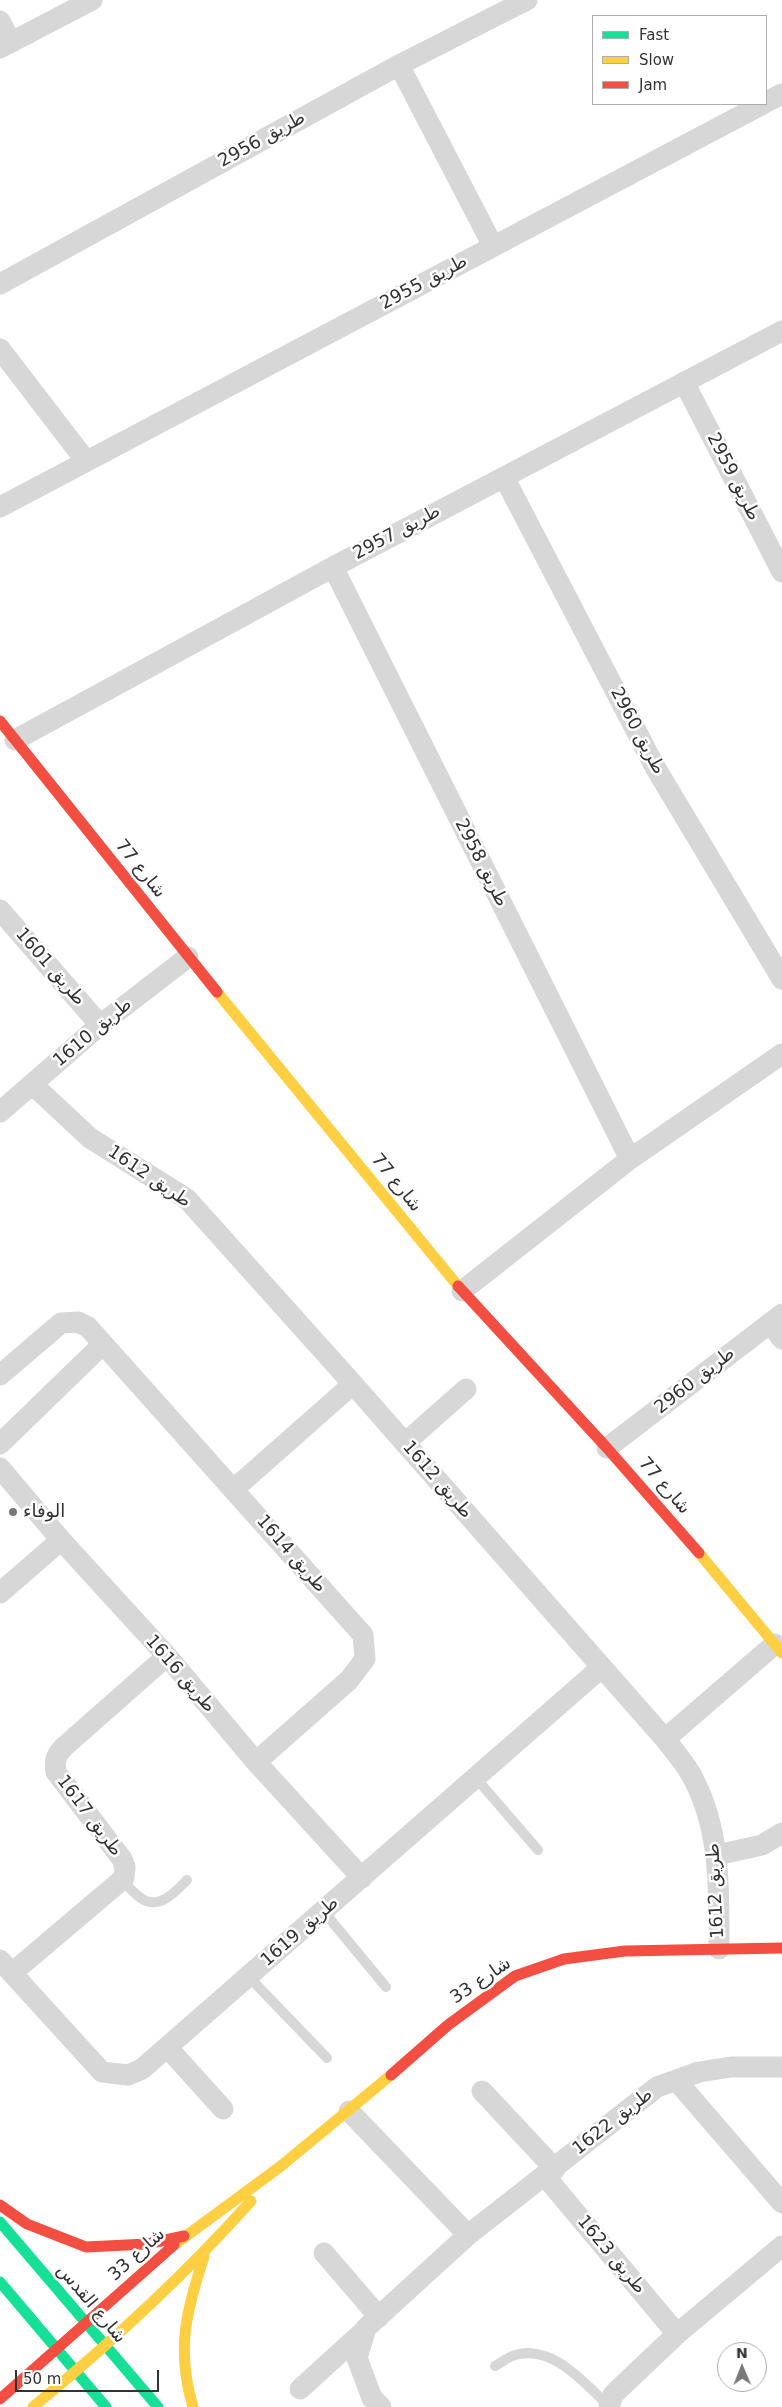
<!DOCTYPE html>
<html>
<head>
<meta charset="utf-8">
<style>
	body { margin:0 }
	#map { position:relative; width:782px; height:2407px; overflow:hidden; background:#fff; font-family:"DejaVu Sans",sans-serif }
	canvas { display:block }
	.legend { position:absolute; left:592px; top:15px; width:175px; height:90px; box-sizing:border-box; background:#fff; border:1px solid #adadad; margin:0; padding:6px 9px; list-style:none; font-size:15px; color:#333 }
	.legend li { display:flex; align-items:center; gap:10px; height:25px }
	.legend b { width:25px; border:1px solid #adadad }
	.north { position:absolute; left:717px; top:2342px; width:50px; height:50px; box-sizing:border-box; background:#fff; border:1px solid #adadad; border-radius:50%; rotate:359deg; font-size:14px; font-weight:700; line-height:20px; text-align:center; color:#333 }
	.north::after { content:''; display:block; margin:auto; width:18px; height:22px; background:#7a7a7a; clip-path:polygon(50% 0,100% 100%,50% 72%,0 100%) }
	.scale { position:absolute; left:15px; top:2370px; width:144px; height:22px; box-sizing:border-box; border:2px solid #333; border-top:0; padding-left:6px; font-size:15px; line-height:18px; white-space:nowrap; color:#333; -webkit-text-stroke:4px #fff; paint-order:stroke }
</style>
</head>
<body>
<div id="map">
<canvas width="782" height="2407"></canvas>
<ul class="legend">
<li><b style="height:6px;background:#16e098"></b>Fast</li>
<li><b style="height:6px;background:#ffcf43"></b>Slow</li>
<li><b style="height:6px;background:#f24e42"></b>Jam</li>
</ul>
<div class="north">N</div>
<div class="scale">50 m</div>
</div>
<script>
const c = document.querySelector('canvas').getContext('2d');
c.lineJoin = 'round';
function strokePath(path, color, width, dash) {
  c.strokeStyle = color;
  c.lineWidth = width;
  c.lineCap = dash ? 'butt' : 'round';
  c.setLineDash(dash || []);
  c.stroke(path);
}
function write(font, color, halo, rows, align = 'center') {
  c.font = font + ' "DejaVu Sans","Noto Sans Arabic",sans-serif';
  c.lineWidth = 5;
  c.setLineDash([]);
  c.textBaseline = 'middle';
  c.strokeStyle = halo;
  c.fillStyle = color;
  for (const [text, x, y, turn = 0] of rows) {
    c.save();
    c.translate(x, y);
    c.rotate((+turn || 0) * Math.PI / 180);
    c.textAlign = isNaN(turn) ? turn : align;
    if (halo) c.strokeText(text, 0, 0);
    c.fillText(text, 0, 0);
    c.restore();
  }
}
strokePath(new Path2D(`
	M475 1777 538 1850
	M121 1880C128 1886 135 1894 142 1899 160 1910 176 1891 187 1880
	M324 1912 386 1987
	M249 1977 327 2058
	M495 2366C501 2363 508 2357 515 2355 553 2344 584 2383 609 2406`), '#d7d7d7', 10);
strokePath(new Path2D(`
	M0 21 11 42
	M0 48 92 0
	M399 65 493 246
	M766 102 782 94
	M0 284 399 65 527 0
	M0 349 86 461
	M684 382 782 572
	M504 477 655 767 782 979
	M0 507 763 104
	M333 567 630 1159
	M15 740 333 567 782 331
	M0 910 100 1025
	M33 1085 90 1138 187 1199 353 1384 665 1739C675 1752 687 1765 694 1780 721 1832 719 1892 719 1949
	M0 1112 100 1025 188 957
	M462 1291 630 1159 782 1054
	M770 1323 782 1339
	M0 1375 61 1323 78 1322 88 1327 363 1635 365 1659 349 1680 256 1762
	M405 1443 466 1389
	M0 1444 103 1344
	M607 1448 782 1314
	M0 1468 61 1540 167 1656 256 1762 362 1878
	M234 1489 353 1384
	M0 1593 61 1540
	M665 1739 775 1644
	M717 1855 762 1845 782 1833
	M0 1960 102 2072 128 2075 142 2069 602 1667
	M12 1973 124 1878 125 1867 122 1859 56 1772C54 1760 56 1755 65 1746L167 1656
	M167 2047 223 2109
	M676 2080 782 2203
	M482 2091 555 2169
	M349 2111 468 2235 657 2087 699 2072 731 2067H782
	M545 2176 677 2334
	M324 2253 379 2317
	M300 2389 366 2329
	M381 2407 372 2398 357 2358 366 2328 468 2235
	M609 2407 613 2395 621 2387 677 2334 782 2246`), '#d7d7d7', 21);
strokePath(new Path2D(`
	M0 2222 158 2407
	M0 2282 106 2407`), '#16e098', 11);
strokePath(new Path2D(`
	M217 992 458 1286
	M699 1553 782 1653
	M174 2245 281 2166 391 2075
	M33 2407C111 2343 184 2276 251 2201
	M193 2407C176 2350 186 2311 204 2257`), '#ffcf43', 11);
strokePath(new Path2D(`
	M0 721 217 992
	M458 1286 607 1448 699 1553
	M391 2075 448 2025 515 1976 564 1959 625 1951 782 1948
	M0 2205 27 2224 86 2247 147 2244 184 2236
	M0 2399 174 2245`), '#f24e42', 11);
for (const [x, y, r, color] of [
	[13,1512,5,"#7a7a7a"]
]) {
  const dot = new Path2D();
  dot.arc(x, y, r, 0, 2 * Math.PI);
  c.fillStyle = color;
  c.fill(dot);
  strokePath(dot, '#fff', 2);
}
write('18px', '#333', '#fff', [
	["طريق 2956",262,140,-29],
	["طريق 2955",424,283,-28],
	["طريق 2959",733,477,63],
	["طريق 2957",397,533,-28],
	["طريق 2960",637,731,62],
	["طريق 2958",481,863,63],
	["شارع 77",140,869,51],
	["طريق 1601",50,967,49],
	["طريق 1610",93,1033,-40],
	["طريق 1612",149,1177,34],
	["شارع 77",396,1183,51],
	["طريق 2960",695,1381,-38],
	["طريق 1612",437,1480,49],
	["شارع 77",664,1486,49],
	["طريق 1614",291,1554,49],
	["طريق 1616",180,1674,49],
	["طريق 1617",89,1816,53],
	["طريق 1612",716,1891,-93],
	["طريق 1619",300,1932,-41],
	["شارع 33",481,1981,-34],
	["طريق 1622",613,2122,-38],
	["شارع 33",137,2255,-42],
	["طريق 1623",611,2255,50],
	["شارع القدس",91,2304,50]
]);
write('18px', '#333', '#fff', [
	["الوفاء",23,1512]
], 'left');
</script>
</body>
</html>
